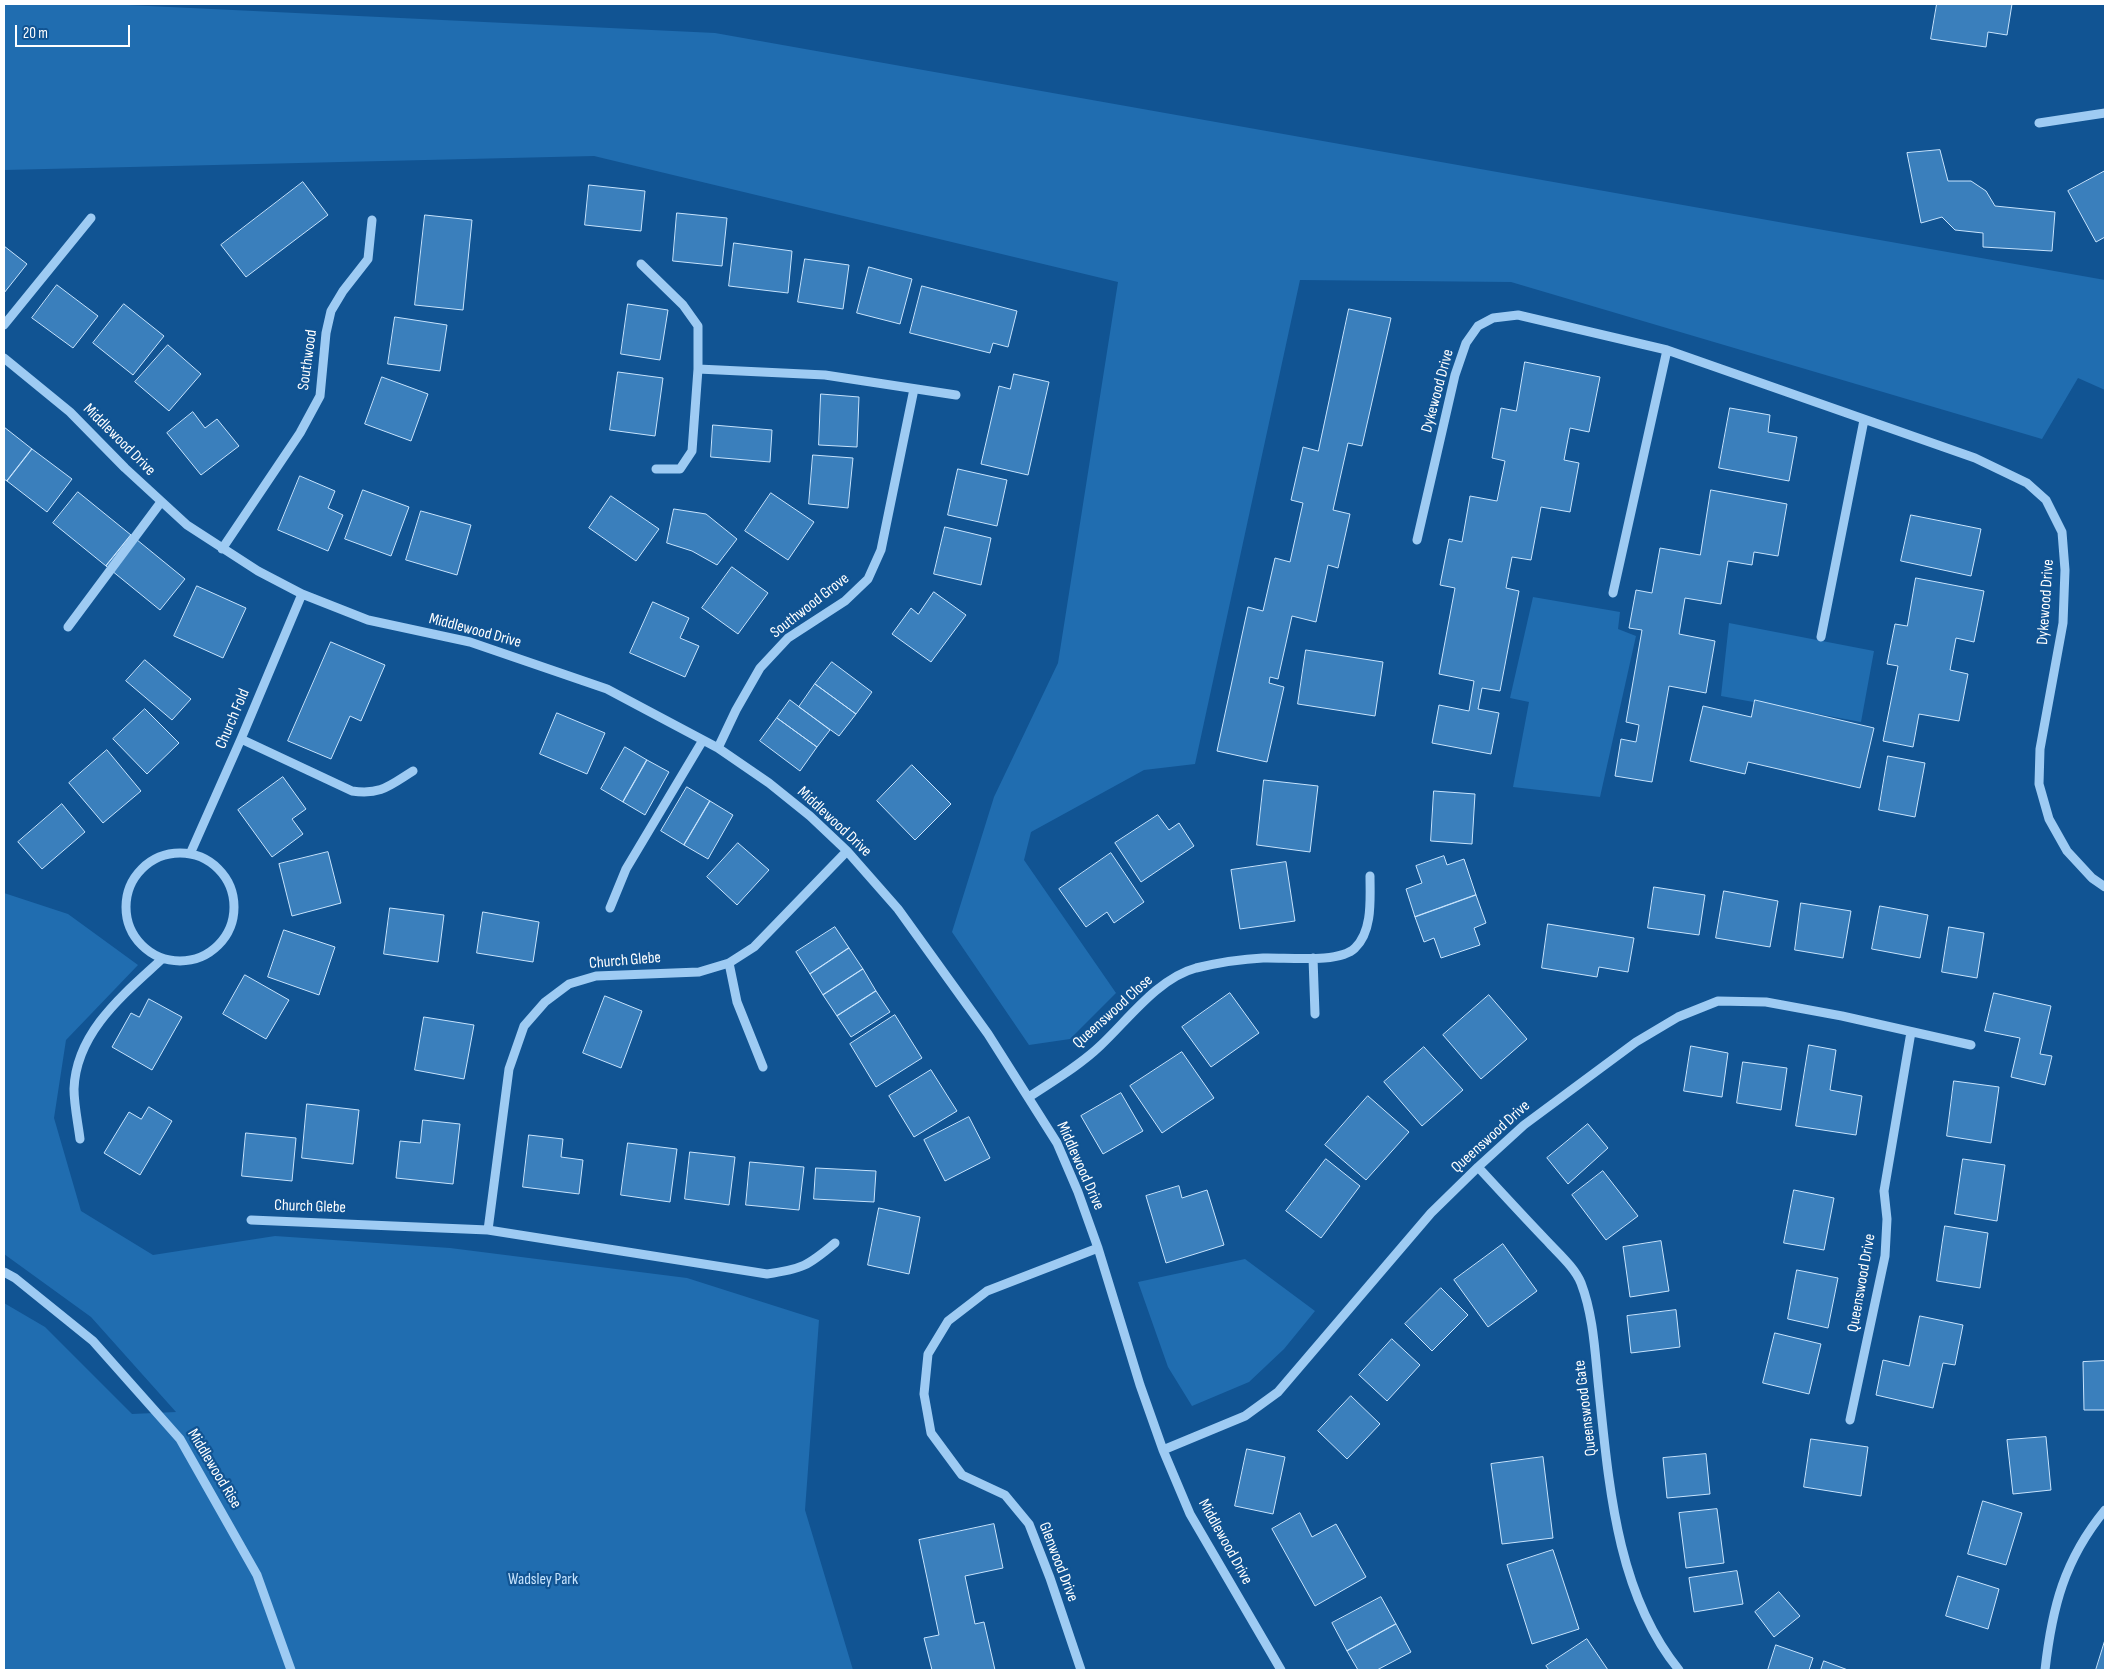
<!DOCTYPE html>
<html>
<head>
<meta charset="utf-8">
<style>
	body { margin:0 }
	#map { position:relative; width:2109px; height:1674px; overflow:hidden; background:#115493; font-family:"Sofia Sans Condensed",sans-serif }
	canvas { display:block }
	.frame { position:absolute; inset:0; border:5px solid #fff; pointer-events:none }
	.scale { position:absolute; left:15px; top:25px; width:115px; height:22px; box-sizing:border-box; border:2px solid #fff; border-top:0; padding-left:6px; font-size:15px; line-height:18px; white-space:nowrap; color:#fff; -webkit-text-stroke:4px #115493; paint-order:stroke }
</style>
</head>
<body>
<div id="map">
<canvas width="2109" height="1674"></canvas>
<div class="frame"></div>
<div class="scale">20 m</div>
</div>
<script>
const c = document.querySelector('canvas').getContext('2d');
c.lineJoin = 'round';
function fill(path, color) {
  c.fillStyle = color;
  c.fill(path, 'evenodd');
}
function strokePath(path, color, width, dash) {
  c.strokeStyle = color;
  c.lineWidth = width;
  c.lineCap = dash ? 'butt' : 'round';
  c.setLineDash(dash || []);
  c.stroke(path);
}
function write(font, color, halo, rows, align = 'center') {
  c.font = font + ' "Sofia Sans Condensed",sans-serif';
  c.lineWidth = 4.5;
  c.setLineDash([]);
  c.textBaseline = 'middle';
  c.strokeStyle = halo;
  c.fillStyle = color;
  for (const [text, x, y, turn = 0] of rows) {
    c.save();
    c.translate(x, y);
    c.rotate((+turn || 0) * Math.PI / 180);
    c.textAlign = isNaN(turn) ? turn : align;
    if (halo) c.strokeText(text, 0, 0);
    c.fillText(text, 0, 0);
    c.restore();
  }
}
fill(new Path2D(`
	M4 4H107L715 33 2105 280V390L2078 378 2042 439 1511 282 1300 280 1195 764 1144 770 1031 832 1024 860 1116 993 1070 1039 1029 1045 952 932 994 797 1058 663 1118 282 594 156 4 170Z
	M1533 597 1620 612 1618 629 1636 636 1600 797 1513 787 1529 702 1510 698Z
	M1729 623 1874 651 1861 722 1721 696Z
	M4 893 68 914 138 965 66 1040 54 1118 81 1211 153 1255 275 1236 450 1248 687 1278 819 1320 805 1510 853 1670H4V1303L45 1327 132 1414 176 1412 91 1317 4 1254Z
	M1245 1259 1315 1311 1284 1349 1249 1382 1192 1406 1168 1367 1138 1282Z`), '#206db0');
const building = new Path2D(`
	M1937 4H2012L2007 35 1988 32 1986 47 1931 39Z
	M1940 150 1948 181H1971L1986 191 1995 206 2055 212 2052 251 1983 247V233L1955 230 1942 217 1921 223 1907 153Z
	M2105 171V237L2096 242 2068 191Z
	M303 182 328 215 246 277 221 245Z
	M589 185 645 191 641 231 585 225Z
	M677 213 727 218 722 266 673 261Z
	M425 215 472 220 463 310 415 305Z
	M734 243 792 251 788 293 729 286Z
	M4 246 27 264 4 293Z
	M805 259 849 265 843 309 798 302Z
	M869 267 912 279 900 324 857 313Z
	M57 285 98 316 73 348 32 318Z
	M922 286 1017 311 1008 347 993 343 990 353 910 333Z
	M124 304 164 336 133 375 93 343Z
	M628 304 668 310 660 360 621 354Z
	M1349 309 1391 318 1362 446 1348 443 1333 510 1350 514 1338 568 1328 565 1316 622 1292 616 1278 679 1270 677 1269 683 1284 687 1267 762 1217 751 1248 607 1263 611 1275 558 1290 562 1303 503 1291 500 1303 447 1318 451Z
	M395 317 447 325 440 371 388 364Z
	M168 345 201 374 169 411 135 382Z
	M1525 362 1600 377 1589 432 1570 428 1564 460 1579 463 1570 512 1541 507 1531 560 1512 557 1506 588 1519 591 1500 691 1482 688 1478 709 1499 713 1491 754 1432 743 1439 705 1469 711 1474 681 1439 674 1455 588 1440 585 1449 539 1462 542 1470 496 1497 501 1505 461 1492 458 1501 408 1516 411Z
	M618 372 663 378 655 436 610 430Z
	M1014 374 1049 382 1028 475 981 464 999 386 1010 389Z
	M382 377 428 394 411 441 365 424Z
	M821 394 859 397 857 447 819 445Z
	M1730 408 1770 415 1768 432 1797 437 1789 481 1719 468Z
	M193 412 205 428 217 419 239 446 201 475 167 433Z
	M713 425 772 430 770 462 711 457Z
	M4 427 32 449 7 481 4 479Z
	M32 449 72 479 47 512 7 481Z
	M813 455 853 458 848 508 809 504Z
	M958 469 1007 480 997 526 948 515Z
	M300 476 335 491 328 508 343 515 328 551 278 530Z
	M363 490 409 507 391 556 345 539Z
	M1711 490 1787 504 1778 556 1754 552 1752 565 1728 561 1721 604 1685 598 1679 634 1715 641 1706 693 1669 686 1652 782 1615 776 1621 739 1636 742 1639 725 1626 722 1642 630 1629 628 1636 590 1652 593 1660 548 1700 555Z
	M78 492 131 535 106 566 53 523Z
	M771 493 814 522 788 560 745 531Z
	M611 496 659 529 636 561 589 528Z
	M674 509 706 514 737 539 717 565 692 551 667 543Z
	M421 511 471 525 457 575 406 560Z
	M1911 515 1981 529 1971 576 1901 561Z
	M945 527 991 538 981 585 934 574Z
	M131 535 185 579 160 610 106 566Z
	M732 567 768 593 738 634 702 608Z
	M1916 578 1984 591 1974 642 1956 638 1950 670 1968 674 1959 721 1919 714 1913 747 1883 741 1898 666 1887 664 1895 624 1907 626Z
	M197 586 246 608 223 658 174 636Z
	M934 592 966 615 931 662 892 634 911 608 918 614Z
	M653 602 689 618 680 638 699 646 685 677 630 653Z
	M331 642 385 665 361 721 350 716 331 759 288 741Z
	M1306 650 1383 662 1375 716 1298 704Z
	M145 660 191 699 172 720 126 681Z
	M832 662 872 692 856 714 815 684Z
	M815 684 856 714 839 736 799 707Z
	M790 700 830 730 817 747 777 718Z
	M1755 700 1874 728 1860 788 1748 762 1745 774 1690 761 1703 706 1751 717Z
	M145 709 179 743 147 774 113 739Z
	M557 713 605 733 587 774 540 754Z
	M777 718 817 747 800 771 760 741Z
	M625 747 647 760 623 802 601 789Z
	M107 750 141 791 103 823 69 783Z
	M1888 756 1925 763 1915 817 1879 810Z
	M647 760 669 772 645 815 623 802Z
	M912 765 951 804 915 840 877 801Z
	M283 777 306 809 292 819 303 834 272 857 238 810Z
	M1264 780 1318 786 1310 852 1257 845Z
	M687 787 710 801 684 845 661 831Z
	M1434 791 1475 794 1472 844 1431 841Z
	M710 801 733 815 708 859 684 845Z
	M62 804 85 832 42 869 18 842Z
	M1158 815 1169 830 1179 823 1194 846 1141 882 1115 843Z
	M738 843 769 870 737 905 707 877Z
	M328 852 341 903 292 916 279 864Z
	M1111 853 1144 902 1114 923 1107 912 1086 927 1059 889Z
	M1444 856 1447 865 1464 859 1476 895 1415 917 1406 889 1422 883 1416 866Z
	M1286 862 1295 921 1240 929 1231 870Z
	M1654 887 1705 895 1699 935 1648 928Z
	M1724 891 1778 901 1770 947 1716 938Z
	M1476 895 1486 923 1474 928 1480 945 1441 958 1434 938 1424 942 1415 917Z
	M1801 903 1851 911 1843 958 1795 950Z
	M1880 906 1928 915 1920 958 1872 949Z
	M390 908 444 915 438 962 384 954Z
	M483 912 539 922 533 962 477 953Z
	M1548 924 1634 938 1628 972 1599 967 1597 977 1542 968Z
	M835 927 849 948 810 974 796 952Z
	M1949 927 1984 933 1977 978 1942 972Z
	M284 930 335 947 319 995 268 977Z
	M849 948 863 969 823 995 810 974Z
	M863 969 876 991 837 1016 823 995Z
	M245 975 289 1000 266 1039 223 1014Z
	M876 991 890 1012 851 1037 837 1016Z
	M1230 993 1259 1033 1211 1067 1182 1027Z
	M1994 993 2051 1006 2040 1054 2052 1056 2045 1085 2011 1077 2020 1038 1985 1031Z
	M1489 995 1527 1039 1481 1079 1443 1035Z
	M605 996 642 1011 621 1068 583 1053Z
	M149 999 182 1017 152 1070 112 1047 131 1013 139 1017Z
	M895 1015 922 1058 876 1087 850 1044Z
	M424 1017 474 1025 464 1079 415 1070Z
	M1809 1045 1836 1050 1830 1090 1862 1096 1856 1135 1796 1126Z
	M1691 1046 1728 1053 1722 1097 1684 1091Z
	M1424 1047 1463 1090 1422 1126 1384 1082Z
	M1182 1052 1214 1098 1162 1133 1130 1086Z
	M1743 1062 1787 1068 1781 1110 1737 1103Z
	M931 1070 957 1111 914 1137 889 1096Z
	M1954 1081 1999 1087 1991 1143 1947 1136Z
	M1121 1093 1143 1131 1103 1154 1081 1116Z
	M1368 1096 1409 1132 1366 1180 1325 1145Z
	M307 1104 359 1110 353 1164 302 1158Z
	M149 1107 172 1121 140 1175 104 1153 129 1112 141 1119Z
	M969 1117 990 1158 945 1181 924 1140Z
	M423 1120 460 1124 453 1184 396 1178 400 1141 420 1143Z
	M1588 1124 1608 1148 1568 1184 1547 1158Z
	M246 1133 296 1138 292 1181 242 1176Z
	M529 1135 563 1139 561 1157 583 1160 579 1194 523 1187Z
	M628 1143 677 1149 670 1202 621 1195Z
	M690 1152 735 1157 729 1205 685 1199Z
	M1326 1159 1360 1186 1321 1238 1286 1211Z
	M1963 1159 2005 1165 1997 1221 1955 1214Z
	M750 1162 804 1167 799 1210 746 1205Z
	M816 1168 876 1171 874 1202 814 1199Z
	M1603 1171 1638 1216 1606 1240 1572 1195Z
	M1179 1186 1182 1198 1207 1190 1224 1245 1166 1263 1146 1196Z
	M1794 1190 1834 1198 1824 1250 1784 1243Z
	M879 1208 920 1217 909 1274 868 1265Z
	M1945 1226 1988 1233 1980 1288 1937 1281Z
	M1661 1241 1669 1291 1630 1297 1623 1247Z
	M1503 1244 1537 1291 1488 1327 1454 1280Z
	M1797 1270 1838 1278 1828 1328 1788 1319Z
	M1441 1288 1468 1315 1432 1351 1405 1324Z
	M1676 1310 1680 1347 1631 1353 1627 1316Z
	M1920 1316 1963 1325 1955 1365 1943 1363 1933 1408 1876 1395 1883 1360 1909 1366Z
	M1775 1333 1821 1344 1809 1394 1763 1383Z
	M1392 1339 1420 1365 1387 1401 1359 1375Z
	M2105 1361V1410H2084L2083 1362Z
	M1351 1396 1380 1424 1347 1459 1318 1431Z
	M2046 1437 2051 1490 2013 1494 2007 1440Z
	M1811 1439 1868 1447 1861 1496 1804 1487Z
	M1247 1449 1285 1457 1273 1514 1235 1506Z
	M1706 1454 1710 1494 1667 1498 1663 1458Z
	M1543 1457 1553 1538 1502 1544 1491 1464Z
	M1983 1501 2022 1513 2006 1565 1968 1554Z
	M1717 1509 1724 1563 1686 1568 1679 1513Z
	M1300 1513 1312 1537 1336 1524 1366 1577 1315 1606 1272 1529Z
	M994 1524 1003 1568 965 1576 975 1624 984 1622 995 1670H932L924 1638 939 1635 919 1540Z
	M1553 1550 1579 1629 1532 1644 1507 1565Z
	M1737 1571 1743 1604 1694 1612 1689 1578Z
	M1958 1576 1999 1589 1988 1629 1946 1616Z
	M1779 1592 1800 1616 1774 1637 1755 1612Z
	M1381 1597 1396 1624 1347 1651 1332 1623Z
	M1396 1624 1411 1652 1377 1670H1358L1347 1651Z
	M1587 1639 1608 1670H1549L1546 1666Z
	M2105 1640V1670H2096Z
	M1776 1645 1813 1658 1809 1670H1768Z
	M1824 1661 1848 1670H1821Z`);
fill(building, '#3a7fbc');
strokePath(building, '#c6e3fd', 1);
strokePath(new Path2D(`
	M2039 123 2105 113
	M641 264 683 305 698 326V369L692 451 680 469H656
	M4 325 91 218
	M4 358 70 412 125 468 187 525 258 571 302 594 368 620 470 642 607 689 718 748 769 783 810 816 847 851 898 909 988 1034 1057 1143 1078 1192 1098 1248 1140 1385 1163 1450 1190 1514 1281 1670
	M698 369 825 375 956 395
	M1417 540 1455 375 1466 343 1478 326 1493 318 1518 315 1667 350 1975 458 2027 483 2046 500 2062 532 2065 570 2063 623 2040 749 2039 784 2049 819 2067 851 2092 878 2105 887
	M222 549 300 433 320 396 326 333 331 311 343 291 368 259 372 220
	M1613 593 1667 350
	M68 627 161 502
	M1821 637 1864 420
	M241 739 352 791C381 795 389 786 413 771
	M718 748 736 710 760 668 788 638 845 601 868 579 881 550 914 389
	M126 907a54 54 0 1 1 108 0a54 54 0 1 1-108 0Z
	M190 854 241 739 302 594
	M610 908 626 869 703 740
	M1313 958 1315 1014
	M729 963 737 1002 763 1067
	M1029 1097C1053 1081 1079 1066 1100 1046 1127 1021 1158 978 1196 968 1217 963 1241 959 1263 958 1285 957 1339 964 1355 948 1373 931 1370 898 1370 876
	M80 1139C78 1123 74 1105 74 1089 76 1032 124 994 162 959
	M1478 1167C1501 1192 1524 1217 1548 1242 1559 1254 1575 1268 1581 1283 1594 1317 1595 1355 1599 1391 1609 1486 1617 1594 1679 1670
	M251 1220 488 1230 767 1274C802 1269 808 1266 835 1243
	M488 1230 509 1069 524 1026 545 1002 569 984 596 976 699 972 729 963 754 947 847 851
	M4 1272 15 1278 93 1341 180 1439 257 1575 291 1670
	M1850 1420 1885 1256 1887 1219 1884 1191 1911 1032
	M1163 1450 1245 1416 1278 1392 1431 1213 1478 1167 1524 1125 1636 1042 1678 1017 1718 1001 1766 1002 1842 1016 1971 1045
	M1081 1670 1050 1578 1029 1524 1005 1495 962 1475 931 1433 924 1394 928 1354 948 1321 987 1291 1098 1248
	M2045 1670C2052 1608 2064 1560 2105 1510`), '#9ecbf3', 9);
write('16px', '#fff', '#115493', [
	["Southwood",308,360,-82],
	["Dykewood Drive",1438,391,-75],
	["Middlewood Drive",119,440,45],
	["Dykewood Drive",2046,602,-86],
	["Southwood Grove",810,606,-38],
	["Middlewood Drive",475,631,15],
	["Church Fold",233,719,-67],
	["Middlewood Drive",834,822,43],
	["Church Glebe",625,961,-5],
	["Queenswood Close",1113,1012,-42],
	["Queenswood Drive",1491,1137,-42],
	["Middlewood Drive",1080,1166,66],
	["Church Glebe",310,1207,2],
	["Queenswood Drive",1862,1283,-80],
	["Queenswood Gate",1586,1408,-97],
	["Middlewood Rise",214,1469,59],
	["Middlewood Drive",1225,1542,61],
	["Glenwood Drive",1058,1562,69]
]);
write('16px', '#c6e3fd', '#115493', [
	["Wadsley Park",543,1580]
]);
</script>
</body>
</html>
